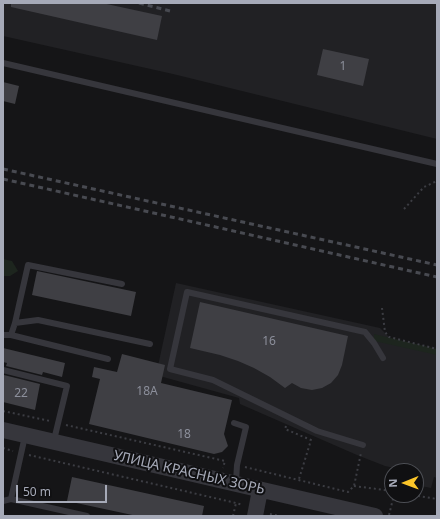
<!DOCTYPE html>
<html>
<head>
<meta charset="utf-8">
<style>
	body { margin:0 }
	#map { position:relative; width:440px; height:519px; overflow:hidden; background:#151517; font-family:"Noto Sans",sans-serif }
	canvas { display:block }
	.frame { position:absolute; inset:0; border:4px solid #a6aab8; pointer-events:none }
	.north { position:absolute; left:384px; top:463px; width:40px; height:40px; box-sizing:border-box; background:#101012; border:1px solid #4c4e54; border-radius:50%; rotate:269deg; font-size:11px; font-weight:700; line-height:16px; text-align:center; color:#a6aab8 }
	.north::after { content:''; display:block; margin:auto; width:14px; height:18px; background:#fbc529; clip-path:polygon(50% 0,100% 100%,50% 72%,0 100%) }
	.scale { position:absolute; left:16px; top:485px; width:91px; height:18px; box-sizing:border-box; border:2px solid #a6aab8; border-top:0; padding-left:5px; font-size:12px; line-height:14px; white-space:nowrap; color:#a6aab8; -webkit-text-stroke:3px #101012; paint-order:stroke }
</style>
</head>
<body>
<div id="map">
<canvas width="440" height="519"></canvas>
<div class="frame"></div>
<div class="north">N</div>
<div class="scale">50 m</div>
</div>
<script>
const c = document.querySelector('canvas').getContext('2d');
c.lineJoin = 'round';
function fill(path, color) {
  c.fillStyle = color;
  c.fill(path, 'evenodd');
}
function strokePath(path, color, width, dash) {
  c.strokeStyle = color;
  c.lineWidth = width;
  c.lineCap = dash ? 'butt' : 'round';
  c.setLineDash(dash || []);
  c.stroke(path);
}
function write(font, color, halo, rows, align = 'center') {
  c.font = font + ' "Noto Sans",sans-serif';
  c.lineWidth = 4;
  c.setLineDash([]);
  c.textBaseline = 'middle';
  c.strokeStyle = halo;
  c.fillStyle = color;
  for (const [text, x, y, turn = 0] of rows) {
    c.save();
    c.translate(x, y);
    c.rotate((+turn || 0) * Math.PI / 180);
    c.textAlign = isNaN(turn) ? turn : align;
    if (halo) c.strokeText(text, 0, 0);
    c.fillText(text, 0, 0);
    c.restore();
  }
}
fill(new Path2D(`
	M3 3H437V139L173 74 3 36Z
	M176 283 380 328 397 345 437 354V478L434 477 431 488 416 485V471H399V469L385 466 357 455 240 404 239 398 156 375Z`), '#212124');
fill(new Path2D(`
	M3 259 12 261 18 271 10 276H3Z
	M374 334 437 349V355L374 341Z`), '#1d251e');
fill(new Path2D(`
	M11 3H102L162 16 157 40 11 7Z
	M323 49 369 59 363 86 317 75Z
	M3 82 19 86 15 104 3 101Z
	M37 271 136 292 131 316 32 295Z
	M200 302 348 336 342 365 338 375 331 383 322 388 312 390 301 388 292 383 285 388 270 377 254 368 238 361 220 355 190 348Z
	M3 348 65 363 62 377 43 372 42 375 6 366 7 363 3 362Z
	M122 354 165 365 161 383 232 400 224 434 228 446 222 452 214 454 89 424 100 379 92 377 94 367 117 372Z
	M4 375 40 384 35 410 3 402V381Z
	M72 477 204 506 202 516H137L67 501Z`), '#3f3f44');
strokePath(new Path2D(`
	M404 209 424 187 437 181
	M382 308 385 332 389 337 437 349
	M3 411 50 421
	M66 425 225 461 223 468
	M286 426 285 429 311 440 299 479
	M3 448 13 451
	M29 455 236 503 243 505
	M245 467 348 492 354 486 361 453
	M399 471 400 469
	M354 486 392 491
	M413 495 437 499
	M270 514 280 516
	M389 515 394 495
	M233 516 236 503`), '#3c3d43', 2, [2, 3]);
strokePath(new Path2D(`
	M3 63 437 164
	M15 323 38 320 150 344
	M3 335H11L108 359
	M11 335 15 323 28 265 122 284
	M3 370 67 386 54 440
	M234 423 246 427 237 465 236 482
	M25 436 11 499 87 516
	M363 445 317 431 213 380 170 369 187 292 365 332 374 343 383 358
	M3 501 11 499`), '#36363c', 6);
strokePath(new Path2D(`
	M3 430 375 516
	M255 516 260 490`), '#36363c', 16);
strokePath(new Path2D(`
	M139 3 170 11
	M3 169 437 265
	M3 179 437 277`), '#484a51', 3, [5, 4]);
write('12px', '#8c8f9b', null, [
	["1",343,67],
	["16",269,342],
	["18А",147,392],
	["22",21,394],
	["18",184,435]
]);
write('14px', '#a6aab8', '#101012', [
	["УЛИЦА КРАСНЫХ ЗОРЬ",189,473,13]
]);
</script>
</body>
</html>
